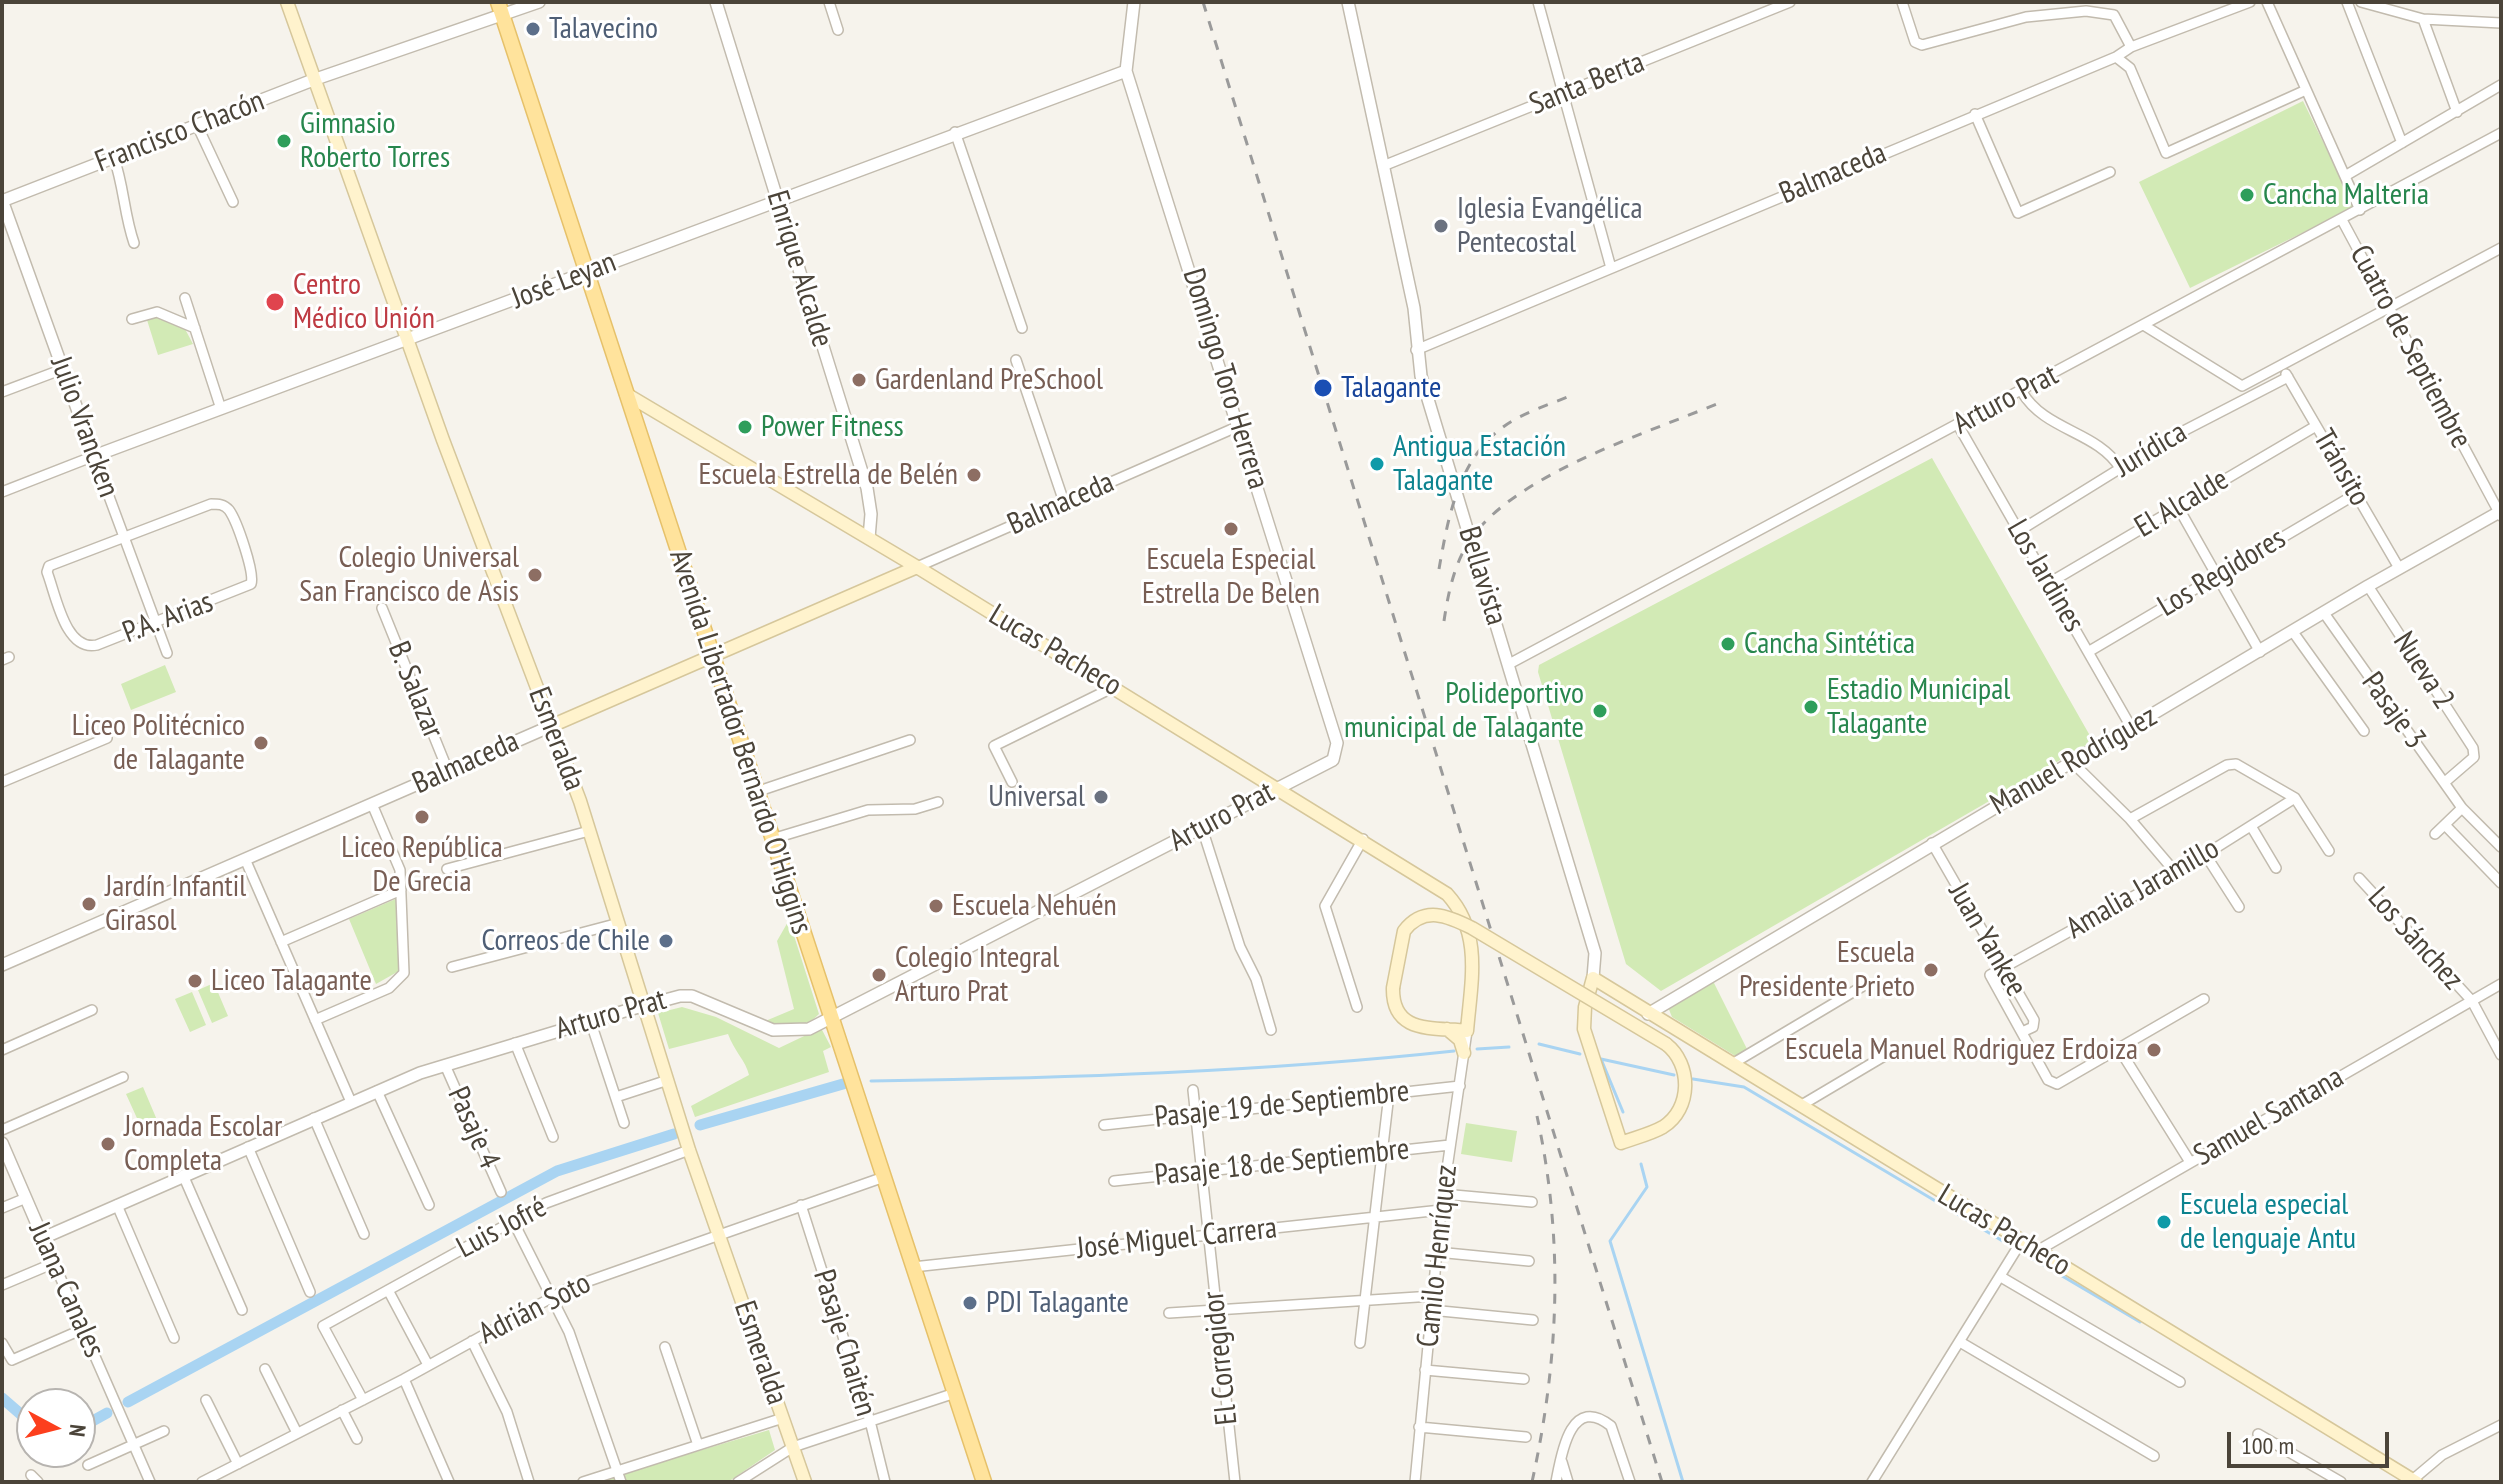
<!DOCTYPE html>
<html>
<head>
<meta charset="utf-8">
<style>
	body { margin:0 }
	#map { position:relative; width:2503px; height:1484px; overflow:hidden; background:#f6f3ec; font-family:"PT Sans Narrow",sans-serif }
	canvas { display:block }
	.frame { position:absolute; inset:0; border:4px solid #4b4439; pointer-events:none }
	.north { position:absolute; left:16px; top:1388px; width:80px; height:80px; box-sizing:border-box; background:#fff; border:2px solid #b7b4b0; border-radius:50%; rotate:97deg; font-size:22px; font-weight:700; line-height:32px; text-align:center; color:#4b4439 }
	.north::after { content:''; display:block; margin:auto; width:28px; height:36px; background:#fc3f1d; clip-path:polygon(50% 0,100% 100%,50% 72%,0 100%) }
	.scale { position:absolute; left:2227px; top:1432px; width:162px; height:36px; box-sizing:border-box; border:4px solid #4b4439; border-top:0; padding-left:10px; font-size:24px; line-height:28px; white-space:nowrap; color:#4b4439; -webkit-text-stroke:6px #fff; paint-order:stroke }
</style>
</head>
<body>
<div id="map">
<canvas width="2503" height="1484"></canvas>
<div class="frame"></div>
<div class="north">N</div>
<div class="scale">100 m</div>
</div>
<script>
const c = document.querySelector('canvas').getContext('2d');
c.lineJoin = 'round';
function fill(path, color) {
  c.fillStyle = color;
  c.fill(path, 'evenodd');
}
function strokePath(path, color, width, dash) {
  c.strokeStyle = color;
  c.lineWidth = width;
  c.lineCap = dash ? 'butt' : 'round';
  c.setLineDash(dash || []);
  c.stroke(path);
}
function write(font, color, halo, rows, align = 'center') {
  c.font = font + ' "PT Sans Narrow",sans-serif';
  c.lineWidth = 6;
  c.setLineDash([]);
  c.textBaseline = 'middle';
  c.strokeStyle = halo;
  c.fillStyle = color;
  for (const [text, x, y, turn = 0] of rows) {
    c.save();
    c.translate(x, y);
    c.rotate((+turn || 0) * Math.PI / 180);
    c.textAlign = isNaN(turn) ? turn : align;
    if (halo) c.strokeText(text, 0, 0);
    c.fillText(text, 0, 0);
    c.restore();
  }
}
fill(new Path2D(`
	M2303 101 2355 207 2190 288 2139 182Z
	M157 316 185 329 193 344 158 355 147 320Z
	M1932 458 2093 741 1661 991 1626 964 1538 672 1539 665Z
	M165 665 176 692 131 710 121 684Z
	M398 898 399 971 376 984 349 919Z
	M789 920 819 1014C805 1030 781 1027 763 1022L794 1009 777 941Z
	M1712 979 1747 1049 1737 1057 1672 1017 1668 1007Z
	M214 983 228 1016 212 1023 198 990Z
	M192 992 206 1025 190 1032 175 999Z
	M682 1007 716 1017 779 1048 821 1028 831 1047 823 1051 829 1072 695 1117 691 1106 749 1075C746 1061 734 1051 728 1034L669 1049 658 1013Z
	M143 1087 157 1120 141 1127 126 1094Z
	M1466 1123 1517 1131 1512 1162 1461 1154Z
	M769 1430 775 1450 728 1482H594Z`), '#d2eab5');
strokePath(new Path2D(`
	M1539 1044 1580 1054
	M1477 1049 1509 1047
	M1601 1059 1674 1075
	M1601 1059 1623 1112
	M1693 1079 1744 1087 2011 1246
	M871 1081C1066 1078 1260 1072 1454 1051
	M1641 1164 1647 1187 1610 1241 1683 1482
	M2030 1257 2140 1322`), '#a9d4f2', 3);
strokePath(new Path2D(`
	M700 1125 843 1084
	M2 1398 32 1424
	M128 1402 557 1171 674 1134
	M80 1428 107 1413`), '#a9d4f2', 11);
const minor = new Path2D(`
	M829 2 838 30
	M1538 2 1611 268
	M1902 2 1915 42 1922 45 2026 17 2086 11 2114 15 2131 47
	M2267 2 2360 210
	M2347 2 2402 143
	M2361 2 2423 19 2501 23
	M2423 19 2457 112
	M2116 57 2130 68 2166 153 2306 90
	M1975 114 2018 213 2110 172
	M197 125 233 202
	M955 132 1022 328
	M114 158C124 187 124 214 134 243
	M1383 166 1790 2
	M2345 176 2501 85
	M2342 220 2501 516
	M185 298 221 409
	M132 319 157 312 195 328
	M2145 326 2242 386 2501 248
	M1416 350 2116 57 2131 47 2250 2
	M1016 360 1064 502
	M2286 374 2399 568
	M2 392 63 369
	M2022 392C2045 431 2097 431 2120 468
	M1958 425 2131 727
	M2 492 94 456 167 653
	M211 504C218 504 224 504 229 510 237 521 255 573 251 584L97 645C65 652 56 595 47 572L49 566Z
	M2178 507 2260 652
	M2019 531 2166 440 2288 377
	M917 567 1239 426
	M2049 583 2316 426
	M2368 586 2473 748 2474 757 2445 782
	M382 608 448 771
	M2324 613 2462 808 2501 847
	M2293 632 2364 731
	M2088 652 2356 494
	M2 660 9 657
	M1509 664 2501 133
	M2072 762 2130 819 2176 873
	M2 782 107 738
	M1012 782 994 746 1114 687
	M756 792 910 740
	M2130 819 2227 765 2236 764 2295 798 2329 851
	M2445 825 2501 883
	M2251 826 2276 868
	M1202 828 1240 947 1256 979 1271 1030
	M2435 834 2462 808
	M772 839 868 810 915 809 938 802
	M1932 843 2034 1020 2033 1027 2022 1032
	M2205 854 2239 907
	M245 859 351 1102
	M447 869 589 831
	M2359 878 2472 1001 2501 1055
	M281 942 401 890
	M452 967 619 923
	M2204 999 2057 1084 2048 1080 1990 975 2176 873 2295 798
	M1357 1007 1325 906 1363 839
	M315 1020 389 988 404 973 400 870 372 804
	M590 1020 624 1123
	M515 1043 553 1137
	M2118 1047 2190 1162
	M2 1050 92 1010
	M1732 1064 1863 986
	M445 1065 501 1192
	M1193 1090 1235 1482
	M377 1091 429 1205
	M616 1097 668 1080
	M1800 1106 1891 1052
	M314 1118 364 1234
	M1104 1125 1460 1086
	M2 1130 123 1077
	M248 1147 310 1292
	M183 1175 242 1310
	M1114 1181 1450 1145
	M1443 1194 1532 1202
	M117 1205 174 1338
	M801 1205 870 1421 885 1482
	M2 1208 26 1198
	M513 1221 569 1332 621 1482
	M43 1238 150 1482
	M2037 1251 2501 984
	M1437 1252 1529 1261
	M913 1267 1441 1210
	M2001 1277 2180 1382
	M2 1285 54 1263
	M388 1290 428 1365
	M1431 1310 1533 1320
	M1169 1313 1433 1296
	M472 1341 507 1412 529 1482
	M1960 1342 2154 1456
	M2 1343 12 1360 83 1329
	M1360 1343 1389 1094
	M665 1347 698 1445
	M265 1369 297 1433
	M1425 1370 1524 1379
	M404 1379 449 1482
	M206 1400 238 1464
	M363 1400 323 1326 546 1203 689 1150
	M342 1410 357 1439
	M1419 1427 1526 1437
	M2258 1434 2341 1482
	M1562 1462 1568 1482
	M88 1465 164 1431
	M31 1475 38 1482
	M202 1482 404 1379 569 1288 884 1177
	M583 1482 783 1418
	M738 1482 793 1447 955 1393
	M1415 1482 1441 1210 1467 1031
	M1556 1482C1561 1456 1570 1393 1611 1426L1630 1482
	M1872 1482 2021 1242
	M2410 1482 2442 1455 2501 1425`);
const tertiary = new Path2D(`
	M716 2 867 488 871 514 869 538
	M1348 2 1414 308 1421 376 1595 953 1593 978
	M2 200 94 456 1126 71
	M2 201 313 80 539 2
	M2 965 551 726
	M1648 1014 2368 586 2501 511
	M2 1143 43 1238 420 1073 628 1010 680 996H692L773 1030 809 1029 1333 760 1337 743 1126 71 1134 2`);
const secondary = new Path2D(`
	M287 2 443 440 580 801 689 1150 805 1482
	M626 394 917 567 1447 894C1483 933 1471 982 1467 1031 1432 1027 1392 1034 1393 988
	M551 726 917 567
	M1447 1029 1460 1040 1464 1053
	M1666 1044C1692 1064 1692 1109 1663 1127 1651 1134 1634 1138 1621 1143L1584 1029 1585 1007 1593 978 2416 1482`);
const primary = new Path2D(`
	M498 2 984 1482`);
strokePath(minor, '#c2bbae', 12);
strokePath(tertiary, '#c2bbae', 14);
strokePath(secondary, '#d6c79b', 15);
strokePath(primary, '#e6c16a', 17);
strokePath(minor, '#fff', 9);
strokePath(tertiary, '#fff', 11);
strokePath(secondary, '#fff3cd', 12);
strokePath(primary, '#ffe39c', 14);
strokePath(new Path2D(`
	M1203 2 1662 1482
	M1439 569C1448 518 1458 460 1503 427 1522 413 1548 405 1570 396
	M1444 621C1448 594 1454 564 1470 540 1515 474 1645 434 1719 403
	M1532 1482C1559 1359 1564 1240 1537 1116`), '#9a9a9a', 3, [10, 10]);
const secondaryBridge = new Path2D(`
	M1393 988 1404 931C1424 905 1448 916 1472 928L1666 1044`);
strokePath(secondaryBridge, '#d6c79b', 15, []);
strokePath(secondaryBridge, '#fff3cd', 12);
for (const [x, y, r, color] of [
	[533,29,8,"#5c6f8a"],
	[284,141,8,"#2e9e5b"],
	[2247,195,8,"#2e9e5b"],
	[1441,226,8,"#6b7280"],
	[275,302,10,"#e0444e"],
	[859,380,8,"#8d6e63"],
	[1323,388,10,"#1a4fb4"],
	[745,427,8,"#2e9e5b"],
	[1377,464,8,"#0f9aa8"],
	[974,475,8,"#8d6e63"],
	[1231,529,8,"#8d6e63"],
	[535,575,8,"#8d6e63"],
	[1728,644,8,"#2e9e5b"],
	[1811,707,8,"#2e9e5b"],
	[1600,711,8,"#2e9e5b"],
	[261,743,8,"#8d6e63"],
	[1101,797,8,"#6b7280"],
	[422,817,8,"#8d6e63"],
	[89,904,8,"#8d6e63"],
	[936,906,8,"#8d6e63"],
	[666,941,8,"#5c6f8a"],
	[1931,970,8,"#8d6e63"],
	[879,975,8,"#8d6e63"],
	[195,981,8,"#8d6e63"],
	[2154,1050,8,"#8d6e63"],
	[108,1144,8,"#8d6e63"],
	[2164,1222,8,"#0f9aa8"],
	[970,1303,8,"#5c6f8a"]
]) {
  const dot = new Path2D();
  dot.arc(x, y, r, 0, 2 * Math.PI);
  c.fillStyle = color;
  c.fill(dot);
  strokePath(dot, '#fff', 3);
}
write('30px', '#4e5e75', '#fff', [
	["Talavecino",549,29],
	["Correos de Chile",650,941,"right"],
	["PDI Talagante",986,1303]
], 'left');
write('30px', '#4b4439', '#fff', [
	["Santa Berta",1587,84,-22],
	["Francisco Chacón",180,132,-21],
	["Balmaceda",1833,174,-23],
	["Enrique Alcalde",799,269,73],
	["José Leyan",564,281,-21],
	["Cuatro de Septiembre",2410,347,62],
	["Domingo Toro Herrera",1225,379,73],
	["Arturo Prat",2006,400,-28],
	["Julio Vrancken",84,427,70],
	["Jurídica",2151,450,-31],
	["Tránsito",2341,468,60],
	["Balmaceda",1061,504,-24],
	["El Alcalde",2182,504,-31],
	["Los Regidores",2222,573,-31],
	["Bellavista",1482,576,73],
	["Los Jardines",2045,576,60],
	["P.A. Arias",168,618,-21],
	["Lucas Pacheco",1055,651,31],
	["Nueva 2",2423,671,57],
	["B. Salazar",415,690,68],
	["Pasaje 3",2393,711,54],
	["Esmeralda",556,739,69],
	["Avenida Libertador Bernardo O'Higgins",740,742,72],
	["Manuel Rodríguez",2074,761,-30],
	["Balmaceda",466,763,-24],
	["Arturo Prat",1222,817,-28],
	["Amalia Jaramillo",2143,889,-30],
	["Los Sánchez",2415,939,48],
	["Juan Yankee",1987,940,60],
	["Arturo Prat",611,1015,-16],
	["Pasaje 19 de Septiembre",1282,1105,-6],
	["Samuel Santana",2269,1117,-30],
	["Pasaje 4",473,1128,66],
	["Pasaje 18 de Septiembre",1282,1163,-6],
	["Luis Jofré",502,1228,-28],
	["Lucas Pacheco",2004,1231,31],
	["José Miguel Carrera",1177,1239,-6],
	["Camilo Henríquez",1438,1256,-84],
	["Juana Canales",66,1290,66],
	["Adrián Soto",535,1309,-27],
	["Pasaje Chaitén",844,1343,73],
	["Esmeralda",760,1353,71],
	["El Corregidor",1221,1358,-96]
]);
write('30px', '#27864d', '#fff', [
	["Gimnasio",300,124],
	["Roberto Torres",300,158],
	["Cancha Malteria",2263,195],
	["Power Fitness",761,427],
	["Cancha Sintética",1744,644],
	["Estadio Municipal",1827,690],
	["Talagante",1827,724],
	["Polideportivo",1584,694,"right"],
	["municipal de Talagante",1584,728,"right"]
], 'left');
write('30px', '#5b616d', '#fff', [
	["Iglesia Evangélica",1457,209],
	["Pentecostal",1457,243],
	["Universal",1085,797,"right"]
], 'left');
write('30px', '#be3a42', '#fff', [
	["Centro",293,285],
	["Médico Unión",293,319]
], 'left');
write('30px', '#785e54', '#fff', [
	["Gardenland PreSchool",875,380],
	["Escuela Estrella de Belén",958,475,"right"],
	["Colegio Universal",519,558,"right"],
	["San Francisco de Asis",519,592,"right"],
	["Escuela Especial",1231,560,"center"],
	["Estrella De Belen",1231,594,"center"],
	["Liceo Politécnico",245,726,"right"],
	["de Talagante",245,760,"right"],
	["Liceo República",422,848,"center"],
	["De Grecia",422,882,"center"],
	["Jardín Infantil",105,887],
	["Girasol",105,921],
	["Escuela Nehuén",952,906],
	["Escuela",1915,953,"right"],
	["Presidente Prieto",1915,987,"right"],
	["Colegio Integral",895,958],
	["Arturo Prat",895,992],
	["Liceo Talagante",211,981],
	["Escuela Manuel Rodriguez Erdoiza",2138,1050,"right"],
	["Jornada Escolar",124,1127],
	["Completa",124,1161]
], 'left');
write('30px', '#164399', '#fff', [
	["Talagante",1341,388]
], 'left');
write('30px', '#0d838f', '#fff', [
	["Antigua Estación",1393,447],
	["Talagante",1393,481],
	["Escuela especial",2180,1205],
	["de lenguaje Antu",2180,1239]
], 'left');
</script>
</body>
</html>
